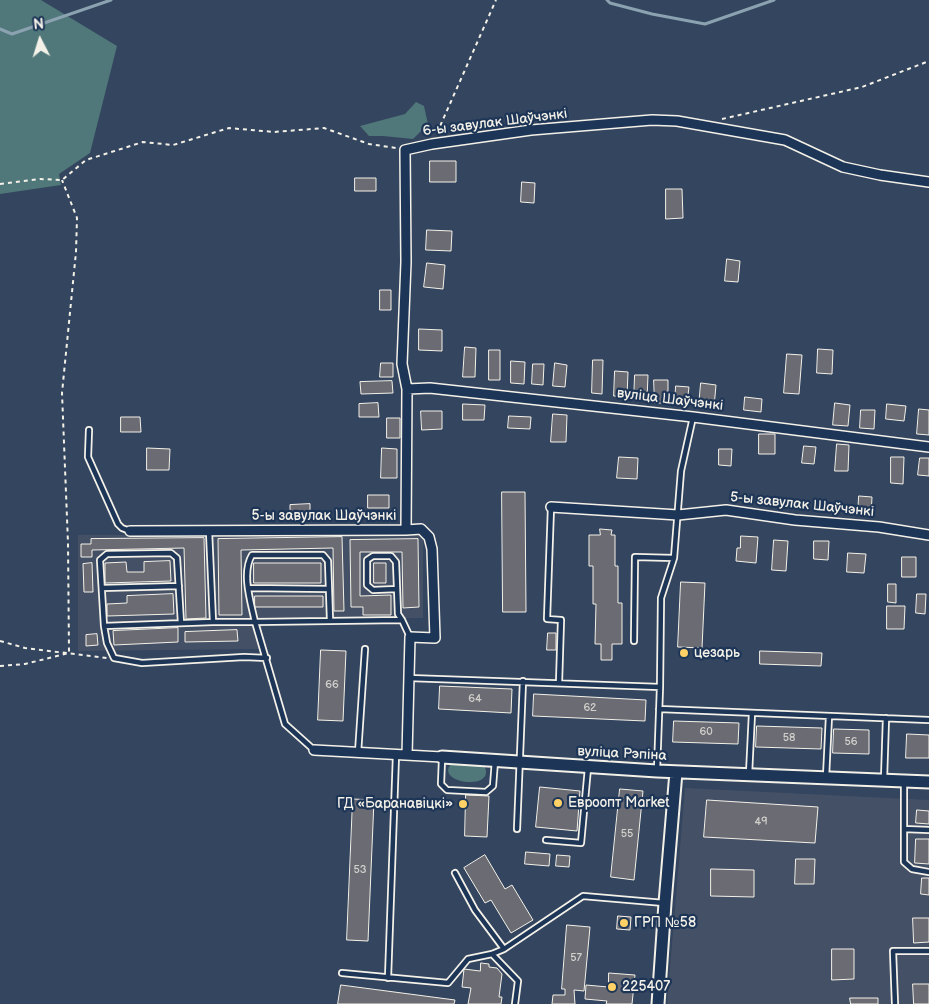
<!DOCTYPE html>
<html>
<head>
<meta charset="utf-8">
<style>
	body { margin:0 }
	#map { position:relative; width:929px; height:1004px; overflow:hidden; background:#34455f; font-family:"Balsamiq Sans",sans-serif }
	canvas { display:block }
	.north { position:absolute; left:15px; top:15px; width:50px; height:50px; -webkit-text-stroke:4px #1d3557; paint-order:stroke; rotate:355deg; font-size:14px; font-weight:700; line-height:20px; text-align:center; color:#f4f1e8 }
	.north::after { content:''; display:block; margin:auto; width:18px; height:22px; background:#f4f1e8; clip-path:polygon(50% 0,100% 100%,50% 72%,0 100%) }
</style>
</head>
<body>
<div id="map">
<canvas width="929" height="1004"></canvas>
<div class="north">N</div>
</div>
<script>
const c = document.querySelector('canvas').getContext('2d');
c.lineJoin = 'round';
function fill(path, color) {
  c.fillStyle = color;
  c.fill(path, 'evenodd');
}
function strokePath(path, color, width, dash) {
  c.strokeStyle = color;
  c.lineWidth = width;
  c.lineCap = dash ? 'butt' : 'round';
  c.setLineDash(dash || []);
  c.stroke(path);
}
function write(font, color, halo, rows, align = 'center') {
  c.font = font + ' "Balsamiq Sans",sans-serif';
  c.lineWidth = 4.5;
  c.setLineDash([]);
  c.textBaseline = 'middle';
  c.strokeStyle = halo;
  c.fillStyle = color;
  for (const [text, x, y, turn = 0] of rows) {
    c.save();
    c.translate(x, y);
    c.rotate((+turn || 0) * Math.PI / 180);
    c.textAlign = isNaN(turn) ? turn : align;
    if (halo) c.strokeText(text, 0, 0);
    c.fillText(text, 0, 0);
    c.restore();
  }
}
fill(new Path2D(`
	M78 535H423V618L263 619 259 649 78 651Z
	M685 788 929 800V1004H667Z`), '#445065');
fill(new Path2D(`
	M0 0H41L117 46 90 153 59 174 61 185 0 194Z
	M416 102 424 106 428 124 413 139 383 136H369L360 126 405 114Z
	M454 761 484 765C499 793 428 783 454 761Z`), '#507779');
strokePath(new Path2D(`
	M607 0 610 3 652 14 705 24 774 0
	M0 29 12 34 111 0`), '#8ba2b1', 3);
const building = new Path2D(`
	M430 161H456V182H430Z
	M355 178H376V191H355Z
	M522 182 535 183 534 203 521 202Z
	M666 189H682L683 218 666 219Z
	M427 230 452 231 451 251 426 250Z
	M727 259 740 261 738 282 725 281Z
	M427 263 445 265 443 289 424 287Z
	M380 290H391V310H380Z
	M419 329 442 330V351L419 350Z
	M465 347 476 348 475 377H463Z
	M818 349 833 350 832 374 817 373Z
	M489 350H500V380H489Z
	M787 354 802 355 799 394 784 393Z
	M593 360H603L602 394 592 393Z
	M511 361 525 362 524 384 511 383Z
	M381 363H393V377H380Z
	M555 363 567 365 565 387 553 386Z
	M533 364H544L543 385 532 384Z
	M615 371 628 372 627 397 614 396Z
	M635 375H648L647 400H634Z
	M654 380H668V403H655Z
	M392 381 393 393 361 394 360 382Z
	M701 383 716 385 714 407 699 406Z
	M676 386 689 387 687 403H675Z
	M745 397 762 399 761 412 744 410Z
	M378 403 379 417H359V404Z
	M835 403 850 405 848 426 833 425Z
	M463 404 485 405 484 420H463Z
	M887 404 906 406 904 421 886 419Z
	M919 409 929 410V435L917 434Z
	M861 410H875L874 429 860 428Z
	M421 411H442V429L422 430Z
	M553 414 567 415 566 442H551Z
	M509 416 531 417 530 429 508 428Z
	M121 417H140L141 432H121Z
	M387 418H400V438H387Z
	M759 434H775V454H759Z
	M837 444 849 445 848 471H835Z
	M804 446 816 447 814 464 802 463Z
	M147 448 170 449 169 470H147Z
	M382 448 397 449V478H381Z
	M719 449H732L731 466 719 465Z
	M619 457 638 458 637 479 617 478Z
	M891 457H904L903 484 891 483Z
	M920 458H929V476L918 475Z
	M502 492H525L526 612H503Z
	M368 495H389V508H368Z
	M859 496 872 497 871 516 858 515Z
	M310 504V520H290V505Z
	M600 529 612 530 611 535H615V566H618V603H622V644H612V660H601V644H595L596 604H593V566H589V535H600Z
	M741 536 758 537 756 563 736 561 737 548H740Z
	M342 537 344 611H334L333 548 241 550 242 615H219L218 539Z
	M204 538 206 618 186 619 184 548 92 550V557H81V544H91V539Z
	M418 539 419 607 403 608 402 552H360V596L391 595V615H363V607H351L350 540Z
	M774 540 788 541 786 571 772 570Z
	M814 541H829L828 560 814 559Z
	M848 553 866 554 864 573 847 572Z
	M902 557H916V577H902Z
	M170 561 171 581 105 583V563L126 562 127 572H144V562Z
	M92 563 93 592H84L83 564Z
	M254 563H321V583H254Z
	M374 563H386V583H374Z
	M681 582 705 583 702 648 678 647Z
	M888 584H896V603L888 602Z
	M173 594 174 614 107 616V604L127 603V596Z
	M917 594H926L925 614 916 613Z
	M255 596H323V607H255Z
	M887 606H905L904 629H887Z
	M178 628V642L114 645 113 631Z
	M237 630 238 641 185 642V632Z
	M548 633H556V650H547Z
	M97 634 98 645 86 646V635Z
	M321 650 346 651 343 721 318 720Z
	M760 651 822 653 821 666 760 664Z
	M440 686 512 689 511 713 439 709Z
	M534 694 646 700 645 721 533 716Z
	M674 721 739 723 738 744 673 742Z
	M757 726 822 728 821 749 756 747Z
	M834 729 869 730V754L833 753Z
	M907 734 929 735V758H906Z
	M540 787 580 791 577 831 536 827Z
	M620 789 643 791 634 880 611 877Z
	M466 795 489 796 487 837 465 836Z
	M353 799 374 800 368 941 347 940Z
	M707 800 818 807 815 843 704 837Z
	M917 810 929 811V824L916 823Z
	M916 839H929V864L915 863Z
	M526 852 550 854 549 866 525 864Z
	M485 855 505 889 512 885 533 920 511 933 491 900 485 903 464 868Z
	M557 855 570 856 569 867 556 866Z
	M796 859H815L814 884H795Z
	M711 869 754 870V897L711 896Z
	M922 878H929V895L921 894Z
	M618 916 631 917 630 930 617 929Z
	M913 918H929V942L914 943Z
	M567 925 590 927 584 991 574 990 575 1004H552L553 995H565V989H562Z
	M832 949H854V979L832 980Z
	M481 963 489 964V967L497 968 502 974 499 997H502L501 1004H468L471 988 462 987 464 969 480 971Z
	M609 973 635 975 632 1004H606L607 1001 585 999 586 985 608 987Z
	M913 984H929V1004H914Z
	M341 985 455 1000 454 1004H338Z
	M850 998H878V1004H851Z`);
fill(building, '#6a6b73');
strokePath(building, '#f4f1e8', 1);
const service = new Path2D(`
	M89 430 88 457 118 524 122 528 130 531
	M551 507 547 619 561 620 559 683
	M209 531 213 622H255L285 724 314 750
	M102 588 179 586
	M249 588 329 589
	M397 589 373 590 367 585V560L373 556H391L396 562 398 614 402 620 410 637
	M330 620 328 561 323 555H252C241 573 251 603 255 622L402 620
	M181 623 177 558 171 553 107 554 100 560 104 626 213 622
	M104 626 107 643 114 658 142 663 244 657 267 658
	M634 641 635 557 674 558
	M409 678 660 687
	M659 709 929 720
	M358 753 365 649
	M442 759 441 784 447 790 486 792 493 786 495 761
	M657 770 660 687 661 598 674 558 681 471 693 417
	M749 774 752 713
	M826 777 829 716
	M884 779 886 718
	M904 782V862L912 869 929 872
	M517 829 523 681
	M904 829 929 830
	M546 840 581 843 588 768
	M504 949 583 896 664 903
	M492 954 518 981 515 1004
	M342 973 448 983 468 959 492 954 504 949 475 910 455 873
	M388 978 396 755
	M895 1004 893 951H929`);
const minor = new Path2D(`
	M407 389 430 388 693 417 929 447
	M551 507 678 515 726 510 795 520 879 527 929 535
	M406 530 421 529 429 537 432 549 435 638 410 637 407 755
	M130 531 406 530 407 389 402 364 406 262 405 150 432 144 531 130 652 120 677 121 785 140 843 167 880 175 929 182
	M314 750 442 757`);
const tertiary = new Path2D(`
	M442 757 657 771 929 782
	M658 1004 665 903 676 772`);
strokePath(service, '#f4f1e8', 8);
strokePath(minor, '#f4f1e8', 12);
strokePath(tertiary, '#f4f1e8', 15);
strokePath(new Path2D(`
	M722 119 862 87 929 61
	M437 133 496 0
	M0 184 40 179 62 180 86 160 143 142 173 145 229 128 274 132 324 128 369 144 396 148
	M0 641 25 648 107 658
	M0 666 25 664 69 653 68 543 62 393 76 252 77 218 62 180`), '#f4f1e8', 2, [4, 4]);
strokePath(service, '#1d3557', 4.5);
strokePath(minor, '#1d3557', 9);
strokePath(tertiary, '#1d3557', 11);
for (const [x, y, r, color] of [
	[684,653,5,"#ffd166"],
	[558,803,5,"#ffd166"],
	[463,804,5,"#ffd166"],
	[624,923,5,"#ffd166"],
	[612,987,5,"#ffd166"]
]) {
  const dot = new Path2D();
  dot.arc(x, y, r, 0, 2 * Math.PI);
  c.fillStyle = color;
  c.fill(dot);
  strokePath(dot, '#1d3557', 2);
}
write('11px', '#d2d0cb', null, [
	["66",332,685],
	["64",475,699],
	["62",590,708],
	["60",706,732],
	["58",789,738],
	["56",851,742],
	["49",761,822],
	["55",627,834],
	["53",360,870],
	["57",576,958]
]);
write('14px', '#f4f1e8', '#1d3557', [
	["6-ы завулак Шаўчэнкі",495,123,-7],
	["вуліца Шаўчэнкі",670,400,7],
	["5-ы завулак Шаўчэнкі",802,505,6],
	["5-ы завулак Шаўчэнкі",324,516],
	["вуліца Рэпіна",622,754,3]
]);
write('14px', '#f4f1e8', '#1d3557', [
	["цезарь",694,653],
	["Евроопт Market",568,803],
	["ГД «Баранавіцкі»",453,804,"right"],
	["ГРП №58",634,923],
	["225407",622,987]
], 'left');
</script>
</body>
</html>
